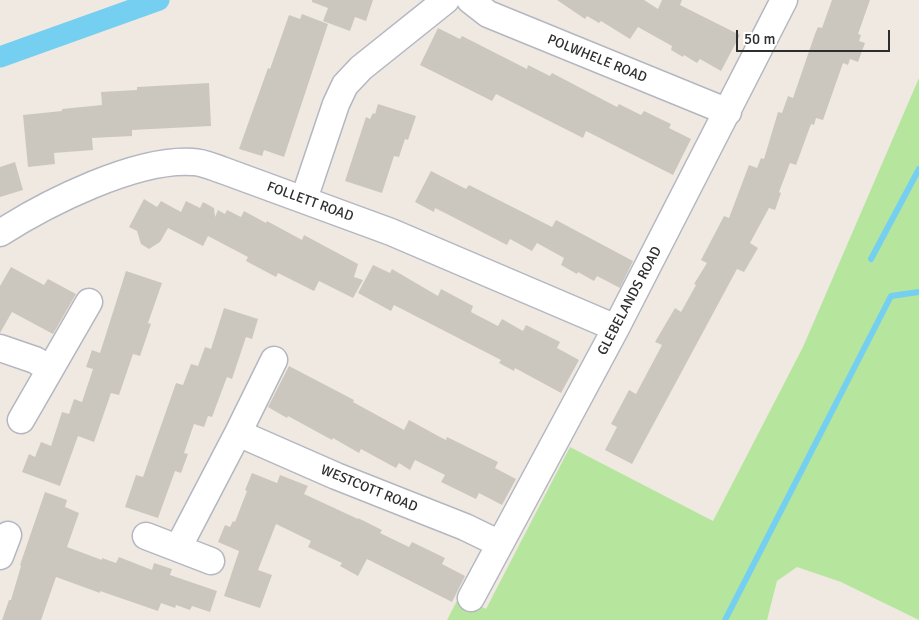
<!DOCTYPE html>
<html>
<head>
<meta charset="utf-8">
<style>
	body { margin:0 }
	#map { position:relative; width:919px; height:620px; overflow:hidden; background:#efe9e1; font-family:Signika,sans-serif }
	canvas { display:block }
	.scale { position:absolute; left:736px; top:30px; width:154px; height:22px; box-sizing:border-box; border:2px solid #2e2e2e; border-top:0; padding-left:6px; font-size:15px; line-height:18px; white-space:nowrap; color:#2e2e2e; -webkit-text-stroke:4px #fff; paint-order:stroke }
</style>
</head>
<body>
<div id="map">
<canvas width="919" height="620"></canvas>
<div class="scale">50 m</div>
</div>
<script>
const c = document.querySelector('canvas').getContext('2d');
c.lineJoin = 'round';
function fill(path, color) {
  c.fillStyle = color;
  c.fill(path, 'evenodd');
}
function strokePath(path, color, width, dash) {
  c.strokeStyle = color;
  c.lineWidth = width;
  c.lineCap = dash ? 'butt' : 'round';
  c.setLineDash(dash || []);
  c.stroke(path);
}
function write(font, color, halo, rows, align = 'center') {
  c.font = font + ' Signika,sans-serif';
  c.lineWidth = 4;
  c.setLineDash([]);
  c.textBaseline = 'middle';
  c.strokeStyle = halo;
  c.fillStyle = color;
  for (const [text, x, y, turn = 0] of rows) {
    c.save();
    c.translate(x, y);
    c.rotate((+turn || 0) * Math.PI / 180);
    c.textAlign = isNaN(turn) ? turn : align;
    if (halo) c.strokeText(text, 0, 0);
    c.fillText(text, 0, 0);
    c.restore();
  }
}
fill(new Path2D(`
	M919 78V620L841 582 797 567 777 581 767 620H447L460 595 486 609 570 447 713 521 803 347Z`), '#b6e59e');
strokePath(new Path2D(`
	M871 259 919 169
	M725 620 891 296 919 292`), '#75cff0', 6);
strokePath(new Path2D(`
	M0 57 159 0`), '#75cff0', 21);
fill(new Path2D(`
	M312 0H373L366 21 355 17 350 31 323 21 328 8 312 2Z
	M557 0H644L658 9 662 0H682L680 5 740 35 721 71 700 59 697 63 684 55 683 57 671 50 672 46 638 27 630 39 601 21 599 23 587 16 585 19Z
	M832 0H870L858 34 861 35 859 41 865 43 858 62 850 59 848 65 843 63 823 120 816 118 814 125 811 124 796 165 790 163 779 192 781 193 775 210 769 208 750 243 758 248 744 272 737 269 632 464 605 450 617 427 611 424 629 390 636 394 662 345 655 342 675 308 681 312 696 285 694 284 707 263 701 260 724 216 729 218 749 165 757 168 761 158 764 159 778 112 782 113 788 96 793 98 815 34 818 27 822 28Z
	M302 14 328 24 284 157 264 150 262 156 239 149 268 68 270 69 289 15 300 19Z
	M438 28 460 39 462 36 527 69 528 65 550 76 552 73 617 107 619 104 641 115 644 111 671 124 669 128 691 139 673 175 586 131 583 138 496 94 492 101 420 65Z
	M209 83 211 126 132 130V136L92 138 93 150 54 153 55 164 28 167 23 115 62 111V109L102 105 101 92 137 90V87Z
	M378 104 416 116 408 140 405 139 399 157 394 156 382 193 345 181 366 117 370 119 373 113 375 114Z
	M15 162 23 190 0 197V167Z
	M431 171 466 189 469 185 552 227 556 220 633 261 620 288 597 276 594 281 578 272 577 274 561 265 564 258 537 243 532 251 510 239 507 245 447 214 435 208 434 212 415 202Z
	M144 199 157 207 161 201 181 212 186 201 200 208 203 202 214 208 215 217 218 210 225 214 227 210 241 217 244 211 266 223 267 221 302 240 304 235 358 264 354 277 363 280 353 298 319 281 314 291 278 273 276 277 246 261 248 257 208 236 203 246 168 228 160 242 149 249 141 244 137 231 129 227Z
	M373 265 390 273 392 269 438 296 441 289 473 306 471 312 498 326 502 319 523 331 526 325 560 342 557 348 579 360 561 393 515 368 514 371 499 363 501 360 394 305 391 311 358 293Z
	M11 267 44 285 48 279 76 294 53 334 12 312 0 333V286Z
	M126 271 162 283 148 323 151 324 140 356 133 354 119 395 111 393 94 442 78 436 60 486 22 472 29 454 35 457 41 442 51 446 62 412 69 414 74 399 82 402 93 369 86 367 92 350 100 353Z
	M224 308 258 319 252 339 246 337 232 379 227 377 212 417 208 416 204 427 194 424 184 453 188 454 181 473 175 471 158 518 125 507 136 475 143 477 176 383 183 385 191 364 198 366 205 347 211 349Z
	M289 366 354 400 353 402 404 430 409 420 440 437 446 440 447 437 498 462 495 468 516 479 502 505 479 493 476 499 441 482 445 475 415 460 410 470 399 463 396 468 361 449 359 453 333 438 332 440 288 416 287 418 268 407Z
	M252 473 277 483 280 475 308 486 304 494 358 519V518L382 530 380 533 409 547 412 542 445 558 442 564 465 576 452 602 367 559 358 576 340 566 342 563 308 547 311 541 276 524 258 570 272 575 260 608 224 596 239 551 218 542 225 525 230 527 233 521 235 522 247 491 245 490Z
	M45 492 67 500 65 507 79 513 67 547 102 560V558L116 563 119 557 152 570 154 563 172 569 170 575 217 591 210 612 192 606 190 610 176 605 175 608 161 603 158 611 100 591V593L56 577 41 620H2L9 600H11L21 566 20 565Z`), '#cbc7bf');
const minor = new Path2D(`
	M470 0 488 14 728 112
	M304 199 336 104 345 85 361 68 446 0
	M0 233C47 203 136 158 193 162 202 162 213 167 222 170L391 232 616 328
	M0 348 35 360 50 369
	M21 420 89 302
	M238 433 336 476 465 527 500 544
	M146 536 211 561
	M178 548 238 433 274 360
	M0 556 8 535
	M471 598 616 328 784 0`);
strokePath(minor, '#b4b7c1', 29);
strokePath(minor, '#fff', 26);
write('14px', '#2e2e2e', '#fff', [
	["POLWHELE ROAD",597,59,22],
	["FOLLETT ROAD",310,202,20],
	["GLEBELANDS ROAD",630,301,-62],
	["WESTCOTT ROAD",369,489,22]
]);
</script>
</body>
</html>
